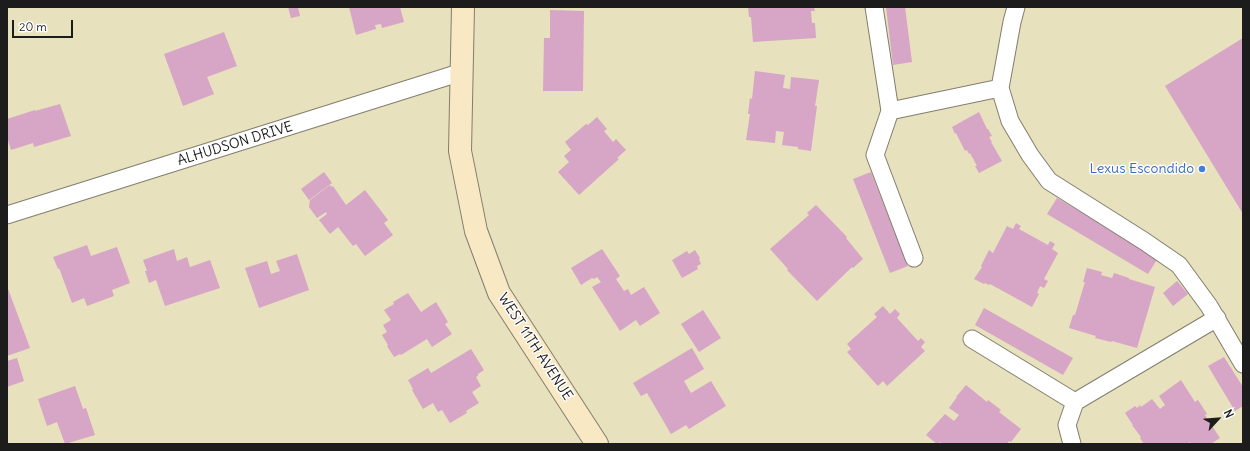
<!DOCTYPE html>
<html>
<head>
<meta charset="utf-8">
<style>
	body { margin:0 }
	#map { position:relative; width:1250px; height:451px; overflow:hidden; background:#e7e1be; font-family:Delius,sans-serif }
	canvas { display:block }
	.frame { position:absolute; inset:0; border:8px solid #1c1c1c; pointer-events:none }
	.north { position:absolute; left:1198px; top:399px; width:40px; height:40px; -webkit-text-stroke:3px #fff; paint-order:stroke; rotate:64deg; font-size:11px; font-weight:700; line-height:16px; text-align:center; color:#1c1c1c }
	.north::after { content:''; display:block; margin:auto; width:14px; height:18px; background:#1c1c1c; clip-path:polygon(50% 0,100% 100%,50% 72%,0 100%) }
	.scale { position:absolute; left:12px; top:20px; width:61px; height:18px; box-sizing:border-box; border:2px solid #1c1c1c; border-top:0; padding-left:5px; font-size:12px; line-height:14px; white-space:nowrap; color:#1c1c1c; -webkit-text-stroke:3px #fff; paint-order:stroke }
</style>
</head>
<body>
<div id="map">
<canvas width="1250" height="451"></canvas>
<div class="frame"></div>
<div class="north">N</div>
<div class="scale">20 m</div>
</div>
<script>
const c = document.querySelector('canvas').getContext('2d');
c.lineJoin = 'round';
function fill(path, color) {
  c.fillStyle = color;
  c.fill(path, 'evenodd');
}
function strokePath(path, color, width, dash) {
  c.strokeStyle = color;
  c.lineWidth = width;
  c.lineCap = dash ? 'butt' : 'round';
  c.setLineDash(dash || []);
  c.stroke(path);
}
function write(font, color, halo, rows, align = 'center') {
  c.font = font + ' Delius,sans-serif';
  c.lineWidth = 3;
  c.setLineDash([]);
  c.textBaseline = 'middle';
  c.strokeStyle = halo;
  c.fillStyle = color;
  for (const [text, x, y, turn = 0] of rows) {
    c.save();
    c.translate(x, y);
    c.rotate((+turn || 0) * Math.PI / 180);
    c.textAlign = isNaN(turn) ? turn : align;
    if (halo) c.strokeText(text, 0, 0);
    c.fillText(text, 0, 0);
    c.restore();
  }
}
fill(new Path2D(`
	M288 7H298L300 16 291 18Z
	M349 7H400L404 22 382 28 381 24 375 25 376 29 356 35Z
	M748 7H814L815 11H811L812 23H815L816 38 753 42 751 17H749Z
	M886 7H905L912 62 893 65Z
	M550 10 584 11 583 91H543L544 38H550Z
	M224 32 237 66 207 77 214 94 183 106 164 54Z
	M1243 38V214L1165 86Z
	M755 71 785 75 783 88 790 89 791 77 819 80 815 106H817L811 151 798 149V147L782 145 784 132 776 131 775 143 746 140 750 114H748L750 98 752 99Z
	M60 104 71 136 34 147 33 143 11 150 7 137V119L35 110V111Z
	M979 112 987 129H988L992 136 989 137 992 142H991L1002 161 979 173 975 166H977L970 153 969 154 967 150 965 151 956 133 955 134 952 127Z
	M597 117 607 129 604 131 613 142 616 139 626 150 617 158 619 159 579 195 558 172 569 162 564 156 571 150 565 142 586 124 588 125Z
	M324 172 332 183 309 200 301 189Z
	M871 172 908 266 890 273 853 179Z
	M330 185 332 187 333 186 346 205 365 190 388 220 384 223 393 235 365 256 356 244 353 246 338 227 330 234 319 220 327 214 326 212 317 218 309 207 310 200Z
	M1057 198 1158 258 1148 274 1047 214Z
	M816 205 847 237 846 238 863 259 853 268 852 267 817 301 787 270 788 269 770 249 809 215 807 213Z
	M1016 223 1021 226 1019 229 1048 245 1050 241 1055 244 1052 249 1058 253 1044 279 1048 281 1044 288 1040 286 1037 293 1039 294 1032 307 990 284 989 285 985 283 984 284 974 279 982 267 981 266 989 250 993 253 1007 226 1013 229Z
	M87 245 91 256 117 247 130 283 112 290 114 296 87 306 84 298 72 303 59 268 58 269 53 257Z
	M174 249 177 261 187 257 190 267 210 260 220 288 165 306 156 280 149 283 145 271H147L143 260Z
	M602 249 620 276 616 279 624 291 628 289 631 295 644 287 660 313 640 326 636 320 620 331 592 287 601 282 597 277 594 279 592 278 581 285 571 268Z
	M695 250 700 258 699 259 701 264 697 266 698 269 682 278 672 260 687 251 689 254Z
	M297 254 309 290 259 308 245 268 267 261 271 274 280 271 276 261Z
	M1087 268 1102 272 1101 275 1112 278 1114 273 1129 278V279L1155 287 1137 348 1112 341 1111 342 1095 338 1096 336 1069 328 1073 315H1075L1085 282H1083Z
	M1177 281 1188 294 1173 306 1163 293Z
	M7 286 30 348 7 356Z
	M408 293 421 312 436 302 448 322 445 324 452 334 432 347 427 339 401 355 400 354 394 357 387 346 388 345 382 335 387 332 383 325 391 320 384 310 394 304 393 302Z
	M883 306 890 314 895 309 900 314 897 318 918 341 921 338 925 342 921 347 925 351 887 386 883 381 878 386 847 352 851 349 847 344 877 317 874 314Z
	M984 308 1073 358 1063 375 975 325Z
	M703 310 721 338 699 352 681 324Z
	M692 348 704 369 684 381 691 393 711 381 726 406 689 429 686 425 671 434 647 393 641 396 633 383Z
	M471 349 484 370 478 374V376L476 377 481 386 472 392 479 403 466 411 467 413 450 423 442 410 438 412 433 403 423 409 412 390 413 389 408 380 428 368 431 373Z
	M1224 357 1243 387V406L1235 411 1208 366Z
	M17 358 24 381 7 387V361Z
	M1181 380 1195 402 1198 400 1207 414 1205 415 1220 438 1211 444H1191L1190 442 1187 444H1144L1140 438 1141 437 1132 425H1133L1125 413 1135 406 1137 408 1140 405 1141 407 1152 399 1160 409 1165 405 1159 396Z
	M966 385 987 402 988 400 1001 410 999 412 1021 429 1011 442 1009 441 1007 444H942L940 442 937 444 926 435 945 414 954 421 959 415 949 408 957 397H956Z
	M75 386 83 409 86 408 95 435 65 444 57 422 47 426 38 399Z`), '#d7a5c5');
const street = new Path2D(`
	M874 7 890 111 1000 88
	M1016 7 1012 22 1000 88 1010 121 1030 155 1049 181 1144 241 1179 265 1209 306 1243 364
	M890 111 875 155 914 258
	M7 215 462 72
	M972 339 1075 402 1217 318
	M1072 444 1067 425 1075 402`);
const secondary = new Path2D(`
	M463 7 460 151 476 231 499 293 597 444`);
strokePath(street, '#827e6d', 19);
strokePath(secondary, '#827e6d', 24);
strokePath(street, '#fff', 17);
strokePath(secondary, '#f8e8c3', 22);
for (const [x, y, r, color] of [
	[1202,169,4,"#3f7fe0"]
]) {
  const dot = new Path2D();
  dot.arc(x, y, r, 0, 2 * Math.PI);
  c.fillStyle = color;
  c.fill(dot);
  strokePath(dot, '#fff', 1.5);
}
write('14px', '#1c1c1c', '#fff', [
	["ALHUDSON DRIVE",235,144,-17],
	["WEST 11TH AVENUE",535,347,57]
]);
write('14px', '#366cbe', '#fff', [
	["Lexus Escondido",1194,169]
], 'right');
</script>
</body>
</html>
